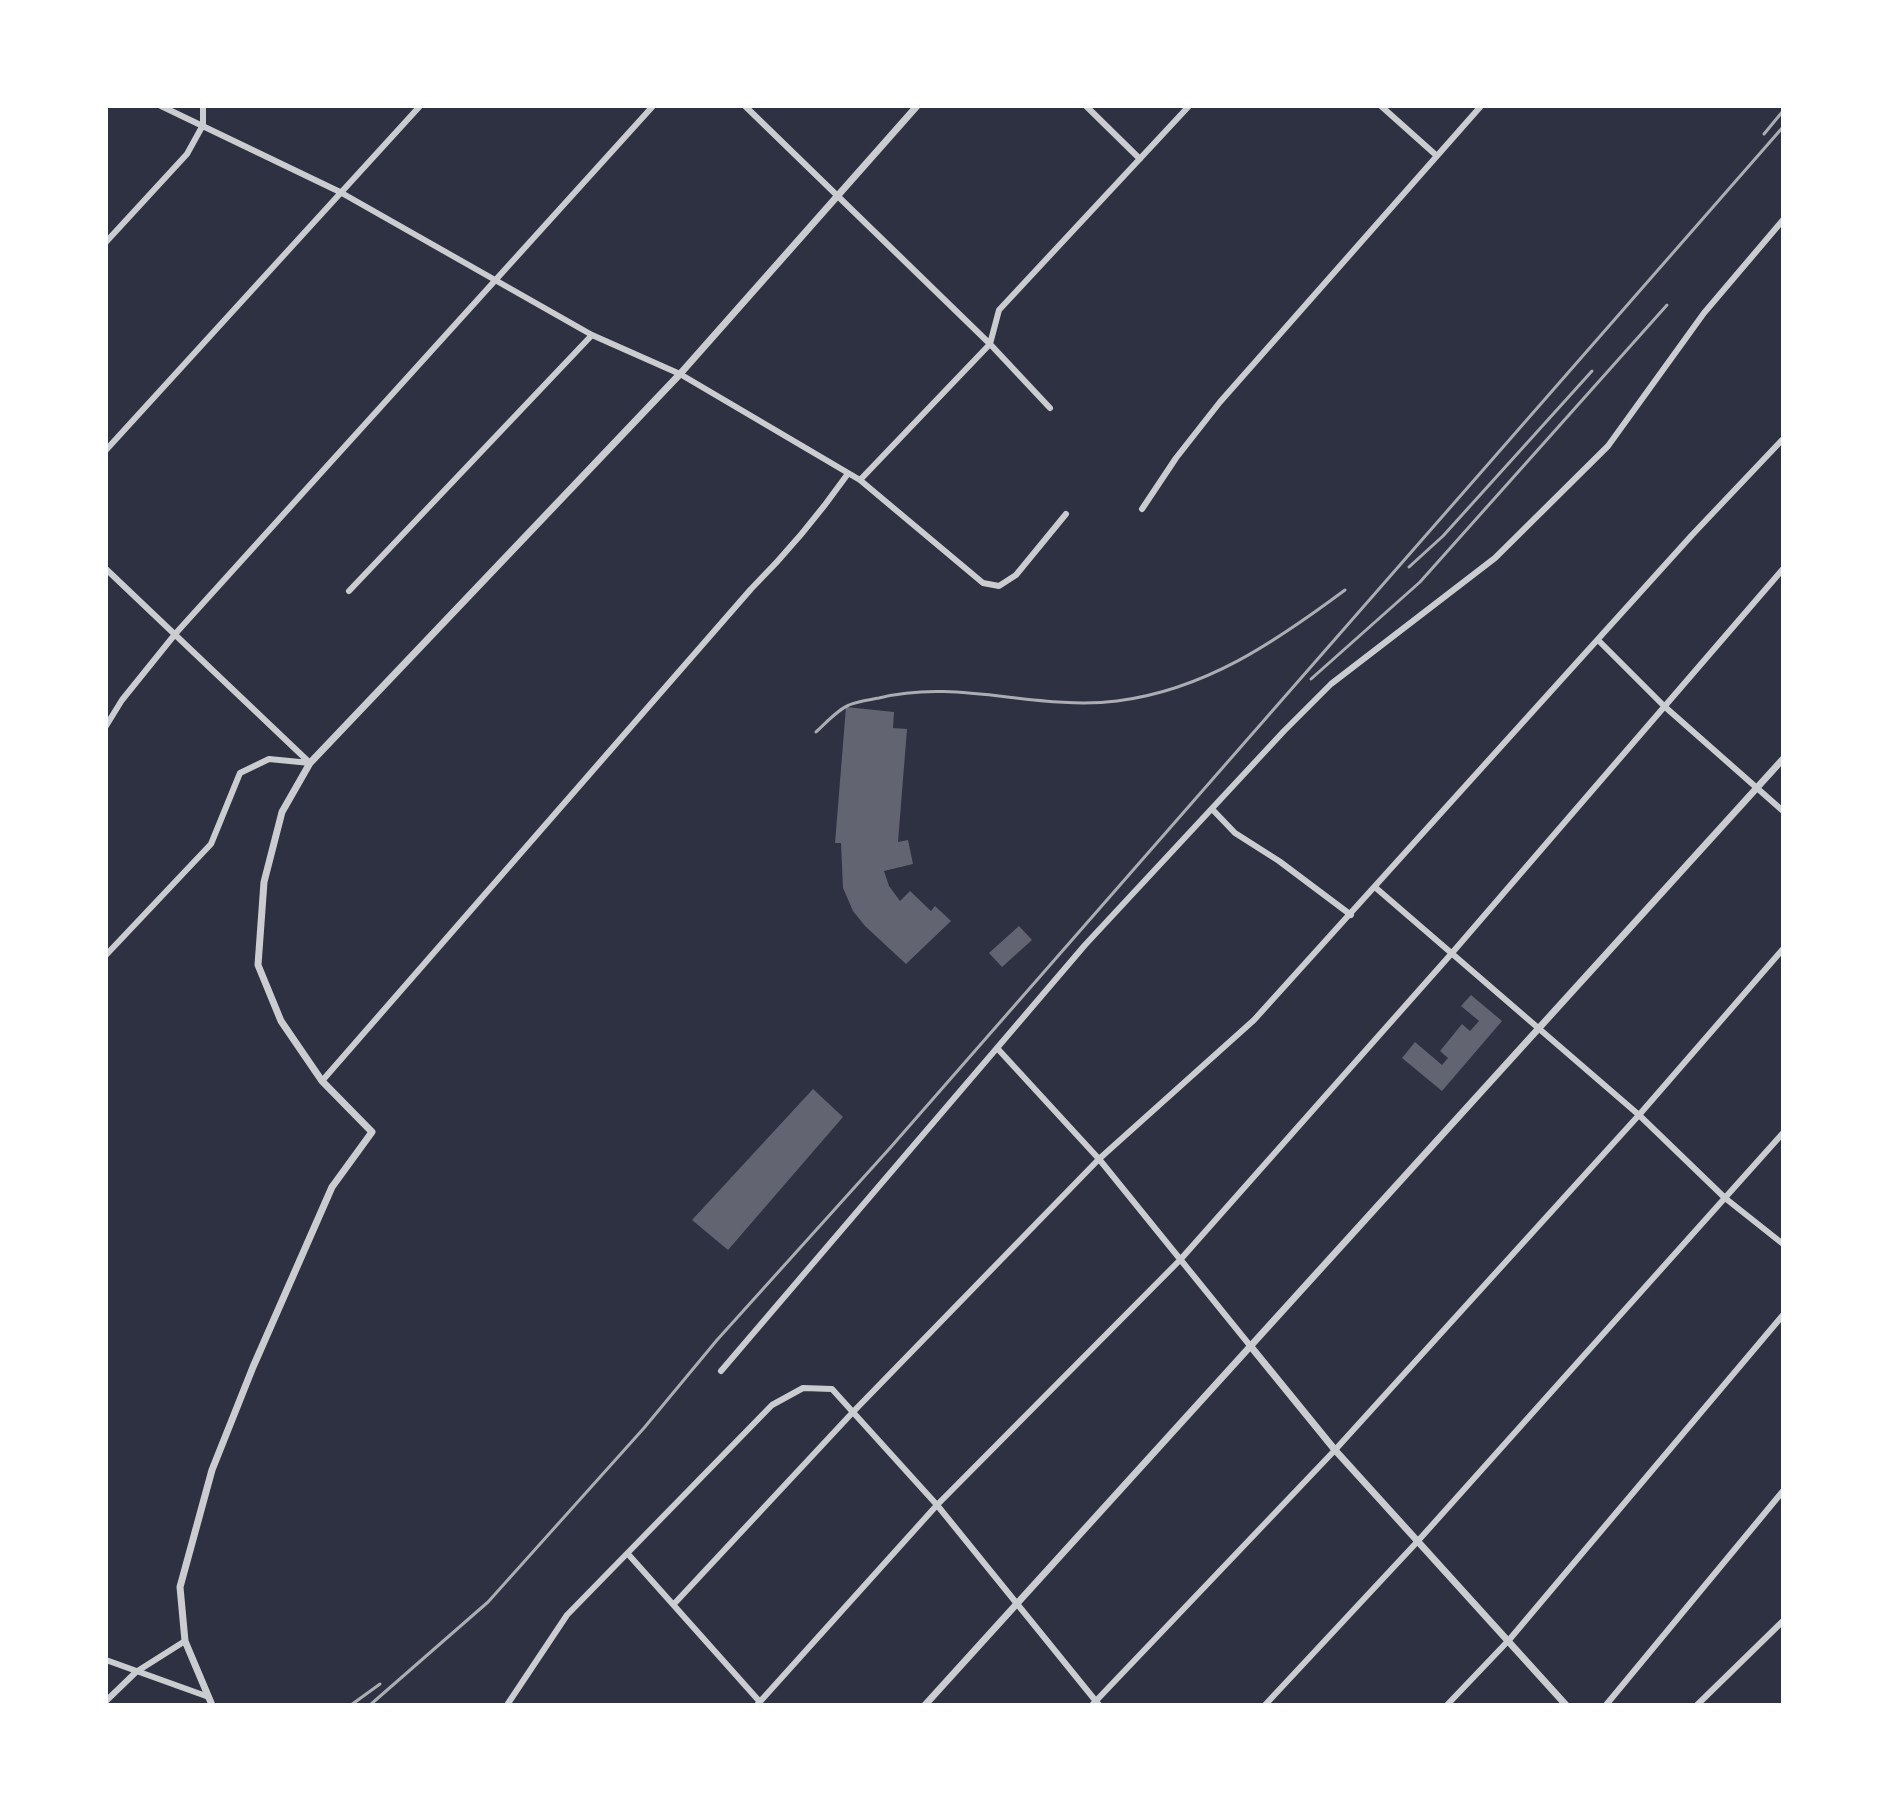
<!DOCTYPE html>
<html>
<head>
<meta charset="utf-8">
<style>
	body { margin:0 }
	#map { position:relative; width:1889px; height:1811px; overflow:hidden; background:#2d3142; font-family:"Noto Serif",serif }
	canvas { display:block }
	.frame { position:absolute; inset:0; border:108px solid #fff; pointer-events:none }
</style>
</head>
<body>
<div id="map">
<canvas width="1889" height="1811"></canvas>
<div class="frame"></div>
</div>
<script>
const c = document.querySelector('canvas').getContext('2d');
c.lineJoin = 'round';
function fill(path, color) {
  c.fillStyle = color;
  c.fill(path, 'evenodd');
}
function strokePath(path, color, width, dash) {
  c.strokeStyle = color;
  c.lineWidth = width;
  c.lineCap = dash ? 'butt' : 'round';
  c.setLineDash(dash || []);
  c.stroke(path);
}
fill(new Path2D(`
	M846 707 894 712 893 728 907 729 898 842 908 840 913 864 884 871 889 886 900 901 910 891 931 911 935 906 951 921 906 964 865 926 853 911 843 888 841 843H835Z
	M1019 926 1032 940 1002 967 989 953Z
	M1471 995 1502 1021 1442 1091 1402 1058 1415 1042 1442 1065 1448 1058 1440 1051 1462 1024 1470 1031 1479 1021 1461 1006Z
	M813 1089 843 1117 728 1250 692 1220Z`), '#626471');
strokePath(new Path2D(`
	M161 106 340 192 592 335 680 374 860 480 983 583 999 586 1016 575 1066 514
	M745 106 990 344 1050 408
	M1086 106 1140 159
	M1381 106 1437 156
	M106 242 187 154 203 125V106
	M106 450 420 106
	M860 480 990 344 999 310 1189 106
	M1142 509 1176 458 1220 402 1481 106
	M106 569 310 763
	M349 591 592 335
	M1598 640 1664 706 1783 811
	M106 726 122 700 176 633 653 106
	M1212 809 1235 833 1279 861 1351 915
	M1376 888 1639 1115 1725 1198 1783 1244
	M106 955 211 844 240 773 269 759 310 763
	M997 1048 1099 1159 1252 1348
	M322 1081 751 589C787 553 818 516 847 475
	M721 1371 1085 945 1284 731 1331 684 1495 558 1608 446 1704 313 1783 220
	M628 1554 760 1702
	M674 1604 853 1412 1099 1159 1254 1020 1692 535 1783 439
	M106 1660 206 1696
	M106 1701 136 1672 185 1641
	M507 1705 567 1615 772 1405 803 1388 832 1389 937 1505 1099 1705
	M757 1705 937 1505 1180 1260 1452 953 1783 569
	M1092 1705 1335 1450 1639 1115 1783 949
	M1265 1705 1417 1542 1783 1133
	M1447 1705 1509 1640 1783 1315
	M1606 1705 1783 1491
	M1697 1705 1783 1621`), '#caccd0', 6);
strokePath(new Path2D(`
	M1252 1348 1335 1450 1566 1705
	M212 1705 185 1641 180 1587 212 1470 253 1367 332 1187 372 1132 322 1081 281 1021 258 965 264 882 282 812 310 763 680 374 917 106
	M925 1705 1783 759`), '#caccd0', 7);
strokePath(new Path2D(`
	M1764 134 1783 111
	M1409 567 1443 536 1592 371
	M1311 679 1420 582 1667 305
	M816 732C826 723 837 710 849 705 858 701 869 700 879 698 957 678 1037 711 1117 701 1205 690 1275 642 1345 590
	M351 1705 380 1684
	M370 1705 488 1602 644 1428 717 1340 890 1148 1783 127`), '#abadb3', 3);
</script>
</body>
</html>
